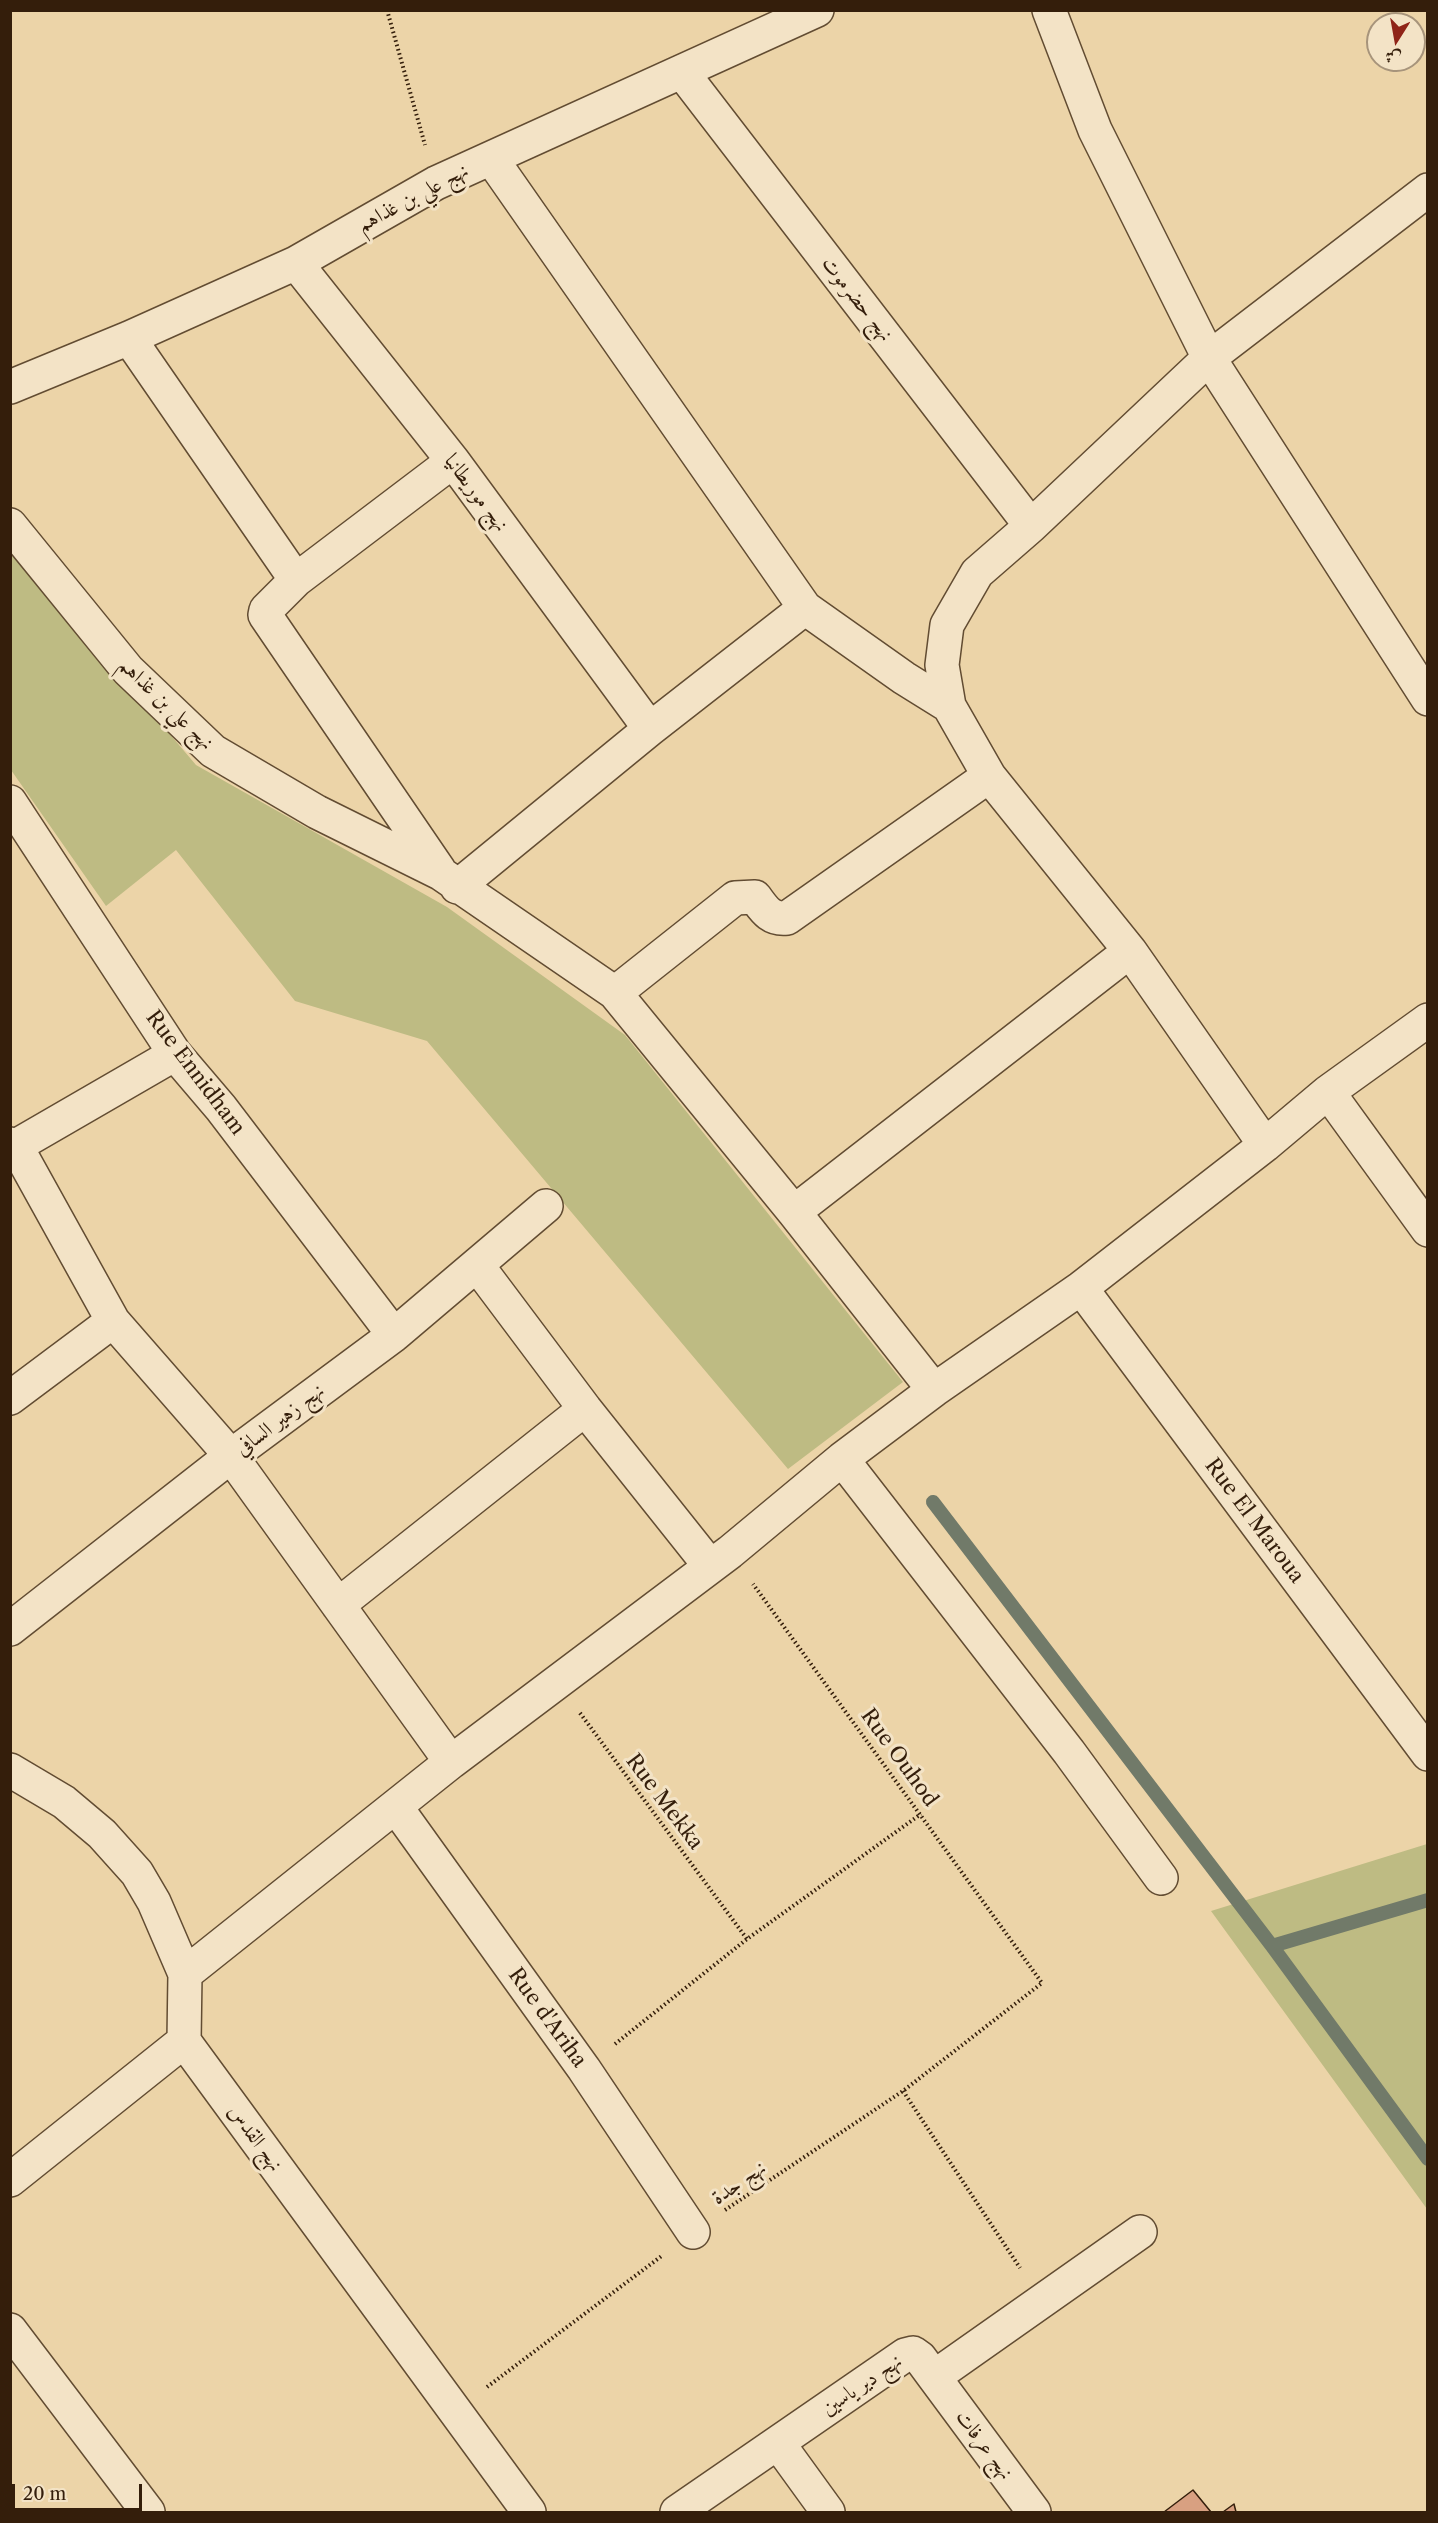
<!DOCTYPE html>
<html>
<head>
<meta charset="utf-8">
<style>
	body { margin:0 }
	#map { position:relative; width:1438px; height:2523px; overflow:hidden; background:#ecd4a8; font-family:"Libre Caslon Text",Amiri,serif }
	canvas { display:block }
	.frame { position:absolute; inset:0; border:12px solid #341e0b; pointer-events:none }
	.north { position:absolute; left:1366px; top:12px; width:60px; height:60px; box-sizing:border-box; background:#f3e3c6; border:2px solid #a7947b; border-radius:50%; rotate:191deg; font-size:16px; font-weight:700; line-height:24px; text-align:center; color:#341e0b }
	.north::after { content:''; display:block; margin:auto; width:21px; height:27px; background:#8f2418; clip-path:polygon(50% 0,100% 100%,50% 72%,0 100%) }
	.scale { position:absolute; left:12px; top:2484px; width:130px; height:27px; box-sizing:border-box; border:3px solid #341e0b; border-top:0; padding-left:8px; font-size:18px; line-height:21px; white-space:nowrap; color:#341e0b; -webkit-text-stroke:4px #f3e3c6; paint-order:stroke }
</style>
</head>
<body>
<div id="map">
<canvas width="1438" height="2523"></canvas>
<div class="frame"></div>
<div class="north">ش</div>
<div class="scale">20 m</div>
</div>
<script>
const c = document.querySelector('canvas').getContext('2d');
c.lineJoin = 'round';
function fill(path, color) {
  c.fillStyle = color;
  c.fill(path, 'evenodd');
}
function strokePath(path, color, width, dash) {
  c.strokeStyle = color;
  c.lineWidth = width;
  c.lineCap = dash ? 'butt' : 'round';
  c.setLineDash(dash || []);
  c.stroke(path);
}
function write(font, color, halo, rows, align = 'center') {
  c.font = font + ' "Libre Caslon Text",Amiri,serif';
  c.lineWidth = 6;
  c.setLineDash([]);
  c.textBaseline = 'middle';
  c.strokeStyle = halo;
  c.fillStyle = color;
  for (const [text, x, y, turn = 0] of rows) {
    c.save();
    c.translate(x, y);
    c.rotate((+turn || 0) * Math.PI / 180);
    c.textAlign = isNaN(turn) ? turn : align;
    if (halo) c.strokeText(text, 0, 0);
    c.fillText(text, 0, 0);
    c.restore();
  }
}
fill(new Path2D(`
	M10 546 196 765 447 907 625 1035 903 1382 788 1469 427 1041 295 1001 176 850 106 906 11 770Z
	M1427 1844H1428L1427 2209 1211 1911Z`), '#bebb83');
strokePath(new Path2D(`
	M933 1502 1272 1946 1428 2159
	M1272 1946 1428 1900`), '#717a69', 14);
const building = new Path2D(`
	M1193 2490 1211 2512H1164Z
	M1234 2504 1236 2512H1223Z`);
fill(building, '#d8a081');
strokePath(building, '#341e0b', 1.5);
const street = new Path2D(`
	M1049 10 1095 130 1209 358 1428 699
	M682 72 1031 526
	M491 158 805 608 904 678 949 706
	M296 263 453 461 650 729
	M129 338 296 580
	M10 387 129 338 296 263 436 183 817 10
	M10 525 128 670 213 751 317 812 440 873 615 993 794 1212 934 1390
	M10 802 175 1054 221 1108 394 1335
	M439 870 265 615 266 610 296 580 453 461
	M457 887 650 729 805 608
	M615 993 735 898 755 897C764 909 770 920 787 918L989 776
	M1328 1092 1428 1230
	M10 1144 16 1146 175 1054
	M1265 1145 1130 951 989 776 949 706 942 665 947 625 977 573 1031 526 1209 358 1428 190
	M16 1146 113 1321 231 1456 451 1762
	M794 1212 1130 951
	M477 1265 585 1409 710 1566
	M1081 1288 1428 1754
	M10 1398 113 1321
	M842 1459 1069 1752 1161 1878
	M338 1605 585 1409
	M10 1629 231 1456 394 1335 546 1206
	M10 1770 64 1802 102 1834 137 1873 154 1902 185 1974 184 2041 529 2512
	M396 1807 584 2069 693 2232
	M185 1974 451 1762 730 1552 842 1459 934 1390 1081 1288 1265 1145 1328 1092 1428 1020
	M10 2180 184 2041
	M10 2330 148 2512
	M934 2377 1034 2512
	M778 2443 828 2512
	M677 2512 905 2355 913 2353 920 2358 934 2377 1140 2232`);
strokePath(street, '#624c32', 36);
strokePath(new Path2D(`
	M387 10 425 145
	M580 1713 747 1939
	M615 2044 747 1939 921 1814
	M903 2091 1020 2268
	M725 2210 903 2091 1042 1983 753 1584
	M487 2387 663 2255`), '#341e0b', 4, [1.5, 3]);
strokePath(street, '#f3e3c6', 33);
write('21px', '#341e0b', '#f3e3c6', [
	["نهج علي بن غذاهم",413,198,-28],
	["نهج حضرموت",857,299,52],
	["نهج موريطانيا",476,493,53],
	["نهج علي بن غذاهم",166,704,44],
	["Rue Ennidham",195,1073,53],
	["نهج زهير السافي",280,1420,-37],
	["Rue El Maroua",1254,1521,53],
	["Rue Ouhod",899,1758,54],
	["Rue Mekka",664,1802,53],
	["Rue d'Ariha",547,2018,54],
	["نهج القدس",255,2138,54],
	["نهج جدة",739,2183,-34],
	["نهج دير ياسين",862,2385,-34],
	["نهج عرفات",984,2445,53]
]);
</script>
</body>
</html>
